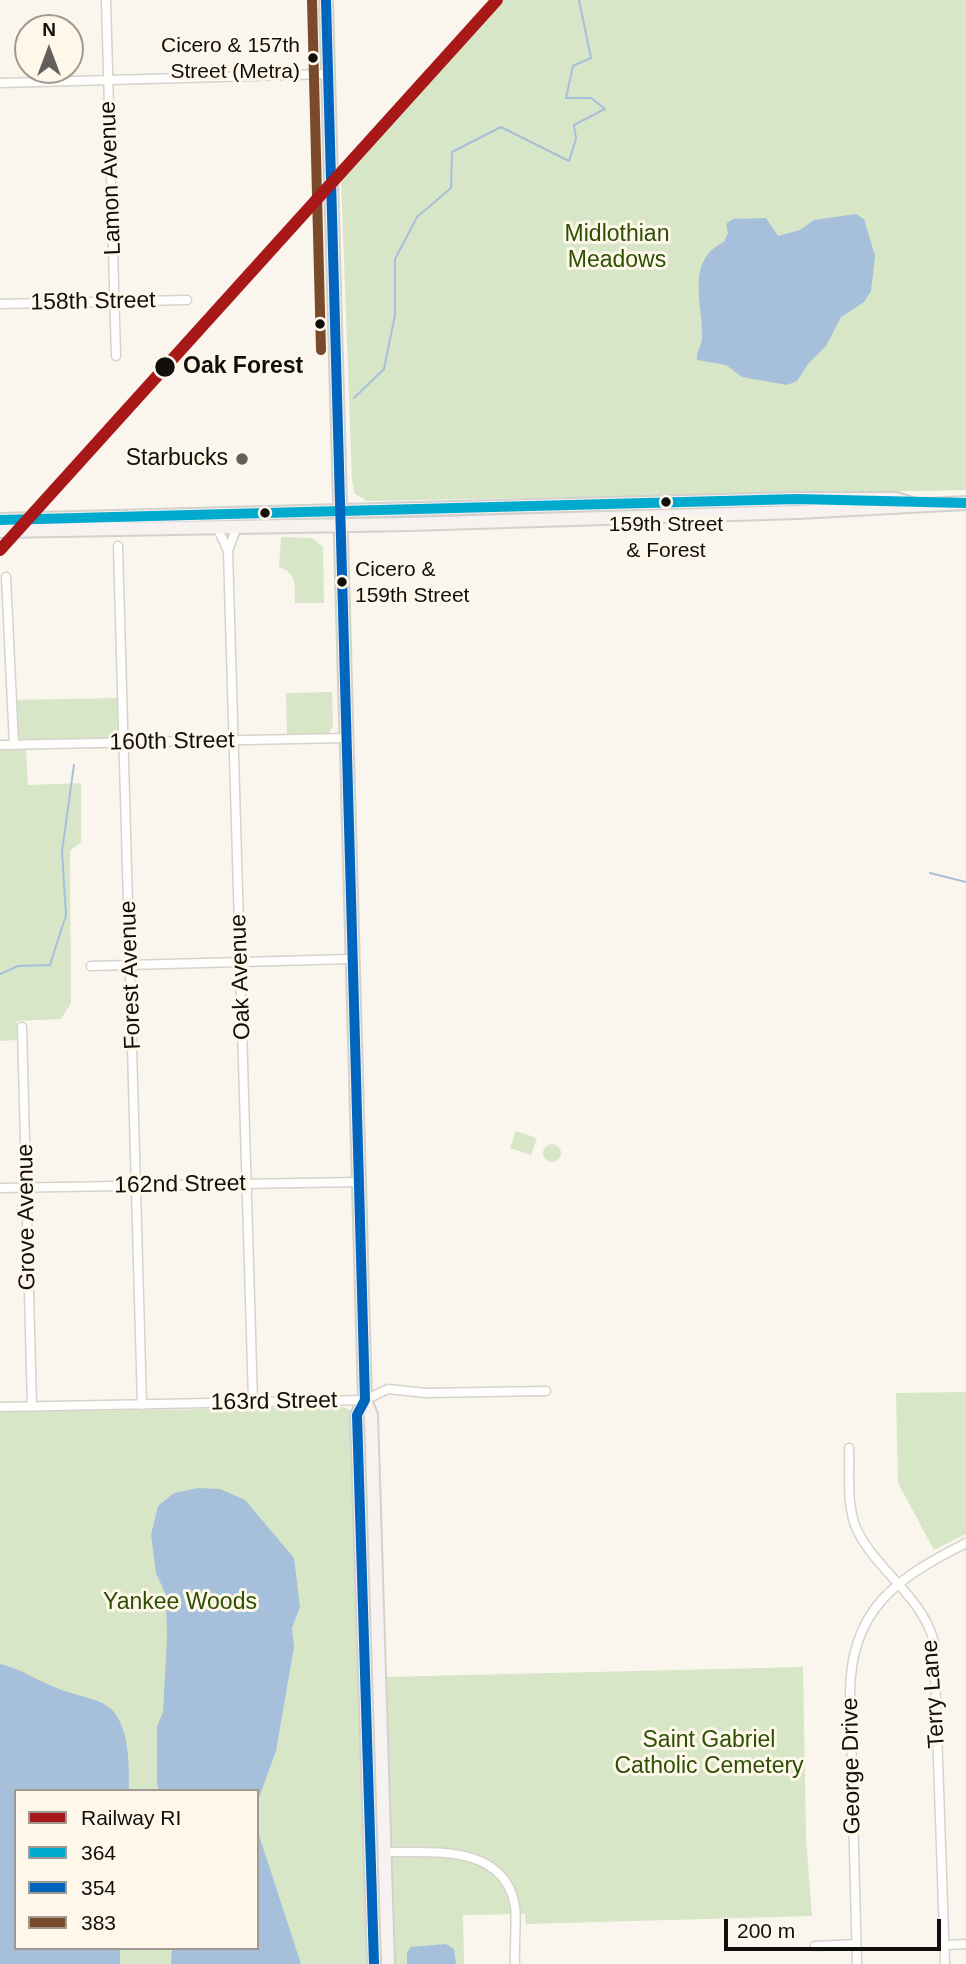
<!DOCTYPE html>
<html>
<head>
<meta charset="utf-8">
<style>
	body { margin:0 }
	#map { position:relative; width:966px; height:1964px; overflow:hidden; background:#faf6ee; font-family:Helvetica,sans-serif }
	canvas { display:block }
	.legend { position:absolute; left:14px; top:1789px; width:245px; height:161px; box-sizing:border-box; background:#fef7ea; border:2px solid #9f9a91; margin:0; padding:9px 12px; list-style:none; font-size:21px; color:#110f0b }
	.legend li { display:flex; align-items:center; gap:14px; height:35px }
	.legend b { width:35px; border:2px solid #9f9a91 }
	.north { position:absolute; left:14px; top:14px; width:70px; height:70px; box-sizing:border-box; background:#fef7ea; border:2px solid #9f9a91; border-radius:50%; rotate:0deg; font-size:19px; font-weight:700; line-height:28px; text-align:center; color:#110f0b }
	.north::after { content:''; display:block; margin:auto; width:24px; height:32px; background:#63605a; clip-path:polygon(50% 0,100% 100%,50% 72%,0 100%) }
	.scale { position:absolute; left:724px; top:1919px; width:217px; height:32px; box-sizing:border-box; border:4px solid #110f0b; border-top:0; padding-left:9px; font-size:21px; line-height:24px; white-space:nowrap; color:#110f0b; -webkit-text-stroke:5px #fef7ea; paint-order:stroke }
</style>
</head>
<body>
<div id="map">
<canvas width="966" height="1964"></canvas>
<ul class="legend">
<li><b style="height:9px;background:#a81818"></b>Railway RI</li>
<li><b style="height:9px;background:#00a9ce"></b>364</li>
<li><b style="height:9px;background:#0065bd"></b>354</li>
<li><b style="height:9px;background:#7a4b2a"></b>383</li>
</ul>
<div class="north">N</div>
<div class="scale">200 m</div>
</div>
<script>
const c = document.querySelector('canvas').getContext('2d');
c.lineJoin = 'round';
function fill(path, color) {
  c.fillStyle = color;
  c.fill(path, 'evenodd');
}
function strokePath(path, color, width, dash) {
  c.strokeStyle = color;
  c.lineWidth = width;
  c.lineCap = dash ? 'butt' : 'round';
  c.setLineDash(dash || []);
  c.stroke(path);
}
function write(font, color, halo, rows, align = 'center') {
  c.font = font + ' Helvetica,sans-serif';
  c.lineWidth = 6;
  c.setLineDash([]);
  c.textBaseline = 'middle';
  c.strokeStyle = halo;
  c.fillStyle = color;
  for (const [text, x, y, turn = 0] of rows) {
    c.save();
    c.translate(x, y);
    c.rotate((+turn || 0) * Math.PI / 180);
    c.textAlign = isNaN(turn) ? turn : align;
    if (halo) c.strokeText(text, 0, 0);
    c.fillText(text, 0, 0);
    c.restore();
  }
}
fill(new Path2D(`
	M504 0H966V490L367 501 355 494 352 481 341 179Z
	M281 537 312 538 323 547 324 603H295C295 585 297 573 279 567Z
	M332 692 333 726 329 733 287 734 286 693Z
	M117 698 118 732 114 738 23 741 17 737 14 700Z
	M0 749H26L28 785 81 783V842L70 851 71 1003 61 1019 17 1021V1040L0 1041Z
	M516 1131 537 1138 531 1155 510 1148Z
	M543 1153a9 9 0 1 1 18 0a9 9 0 1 1-18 0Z
	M966 1392V1534L934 1550 898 1483 896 1393Z
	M344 1407 352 1411 369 1964H0V1412ZM16 1791H257V1948H16Z
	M803 1667 806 1838 812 1916 526 1924 525 1914 463 1915 464 1964H392L383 1677Z`), '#d7e6c6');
fill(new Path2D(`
	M856 214 864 219 875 256 871 291 864 302 841 317 826 346 808 364 797 381 787 385 742 377 726 365 697 360C696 351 701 347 702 339 704 305 684 261 724 242L728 233 726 224 733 219 766 218 778 236 800 230 814 220Z
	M198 1488 220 1489 245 1500 294 1558 300 1607 292 1628 294 1647 276 1751 257 1803V1791H159L157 1783V1727L163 1712 167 1638 166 1595 156 1573 151 1535 158 1506 174 1493Z
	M0 1664C22 1669 38 1681 59 1689 73 1695 98 1698 110 1708 130 1726 129 1766 129 1791H16V1948H120V1964H0Z
	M257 1829 301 1964H171L172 1948H257Z
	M446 1944 454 1949 456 1964H407V1952L411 1947Z`), '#a6c0dc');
strokePath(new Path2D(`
	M354 398 384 369 395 315V259L417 217 451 188 452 152 501 127 569 161 576 139 574 125 605 109 591 98H566L573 66 591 58 579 0
	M930 873 966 882
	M0 974 18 966 50 965 66 915 62 851 74 765`), '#a6c0dc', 2);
const minor = new Path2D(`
	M106 0 116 356
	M0 83 328 74
	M0 304 187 300
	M218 529 228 551
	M236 529 228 551 253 1402
	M118 546 142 1405
	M6 577 14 745
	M0 745 345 738
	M91 966 352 959
	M22 1027 32 1407
	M0 1188 359 1182
	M0 1407 365 1400 388 1389 426 1393 546 1391
	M849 1448C850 1473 846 1507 857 1530 877 1571 922 1596 934 1642L945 1964
	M384 1852C431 1853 504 1843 515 1906 517 1918 514 1948 515 1964
	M945 1945 966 1944
	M815 1946 856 1944
	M857 1964 850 1694C850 1609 897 1578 966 1543`);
const primary = new Path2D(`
	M326 0 365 1400 371 1415 388 1964
	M0 520 797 499H896L912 504
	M0 531 410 524 798 512 966 503
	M365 1400 357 1415 374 1964`);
strokePath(minor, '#d6d3cd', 11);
strokePath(primary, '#d3d1cd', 16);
strokePath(minor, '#fefefc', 8);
strokePath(primary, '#f7f2f0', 12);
strokePath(new Path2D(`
	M0 520 797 499 966 503`), '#00a9ce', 10);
strokePath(new Path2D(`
	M326 0 365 1400 357 1415 374 1964`), '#0065bd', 10);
strokePath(new Path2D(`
	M312 0 321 350`), '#7a4b2a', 10);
strokePath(new Path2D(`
	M0 550 497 0`), '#a81818', 12);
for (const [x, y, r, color] of [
	[313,58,6,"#110f0b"],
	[320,324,6,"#110f0b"],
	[165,367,11,"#110f0b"],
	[242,459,7,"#63605a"],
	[666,502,6,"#110f0b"],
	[265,513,6,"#110f0b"],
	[342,582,6,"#110f0b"]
]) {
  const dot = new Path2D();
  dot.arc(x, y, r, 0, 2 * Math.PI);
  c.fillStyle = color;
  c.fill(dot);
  strokePath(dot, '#fef7ea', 2.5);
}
write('21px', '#110f0b', '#fef7ea', [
	["Cicero & 157th",300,46],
	["Street (Metra)",300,72],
	["159th Street",666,525,"center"],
	["& Forest",666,551,"center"],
	["Cicero &",355,570,"left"],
	["159th Street",355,596,"left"]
], 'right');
write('23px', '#110f0b', '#fef7ea', [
	["Lamon Avenue",111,178,-92],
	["158th Street",93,302,-1],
	["160th Street",172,742,-1],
	["Forest Avenue",131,975,-92],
	["Oak Avenue",241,977,-92],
	["162nd Street",180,1185,-1],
	["Grove Avenue",27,1217,-91],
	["163rd Street",274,1402,-1],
	["Terry Lane",934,1694,-94],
	["George Drive",852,1766,-91]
]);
write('23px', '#2c4f04', '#fef7ea', [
	["Midlothian",617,235],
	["Meadows",617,261],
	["Yankee Woods",180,1603],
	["Saint Gabriel",709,1741],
	["Catholic Cemetery",709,1767]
]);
write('bold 23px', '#110f0b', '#fef7ea', [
	["Oak Forest",183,367]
], 'left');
write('23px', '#110f0b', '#fef7ea', [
	["Starbucks",228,459]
], 'right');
</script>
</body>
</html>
